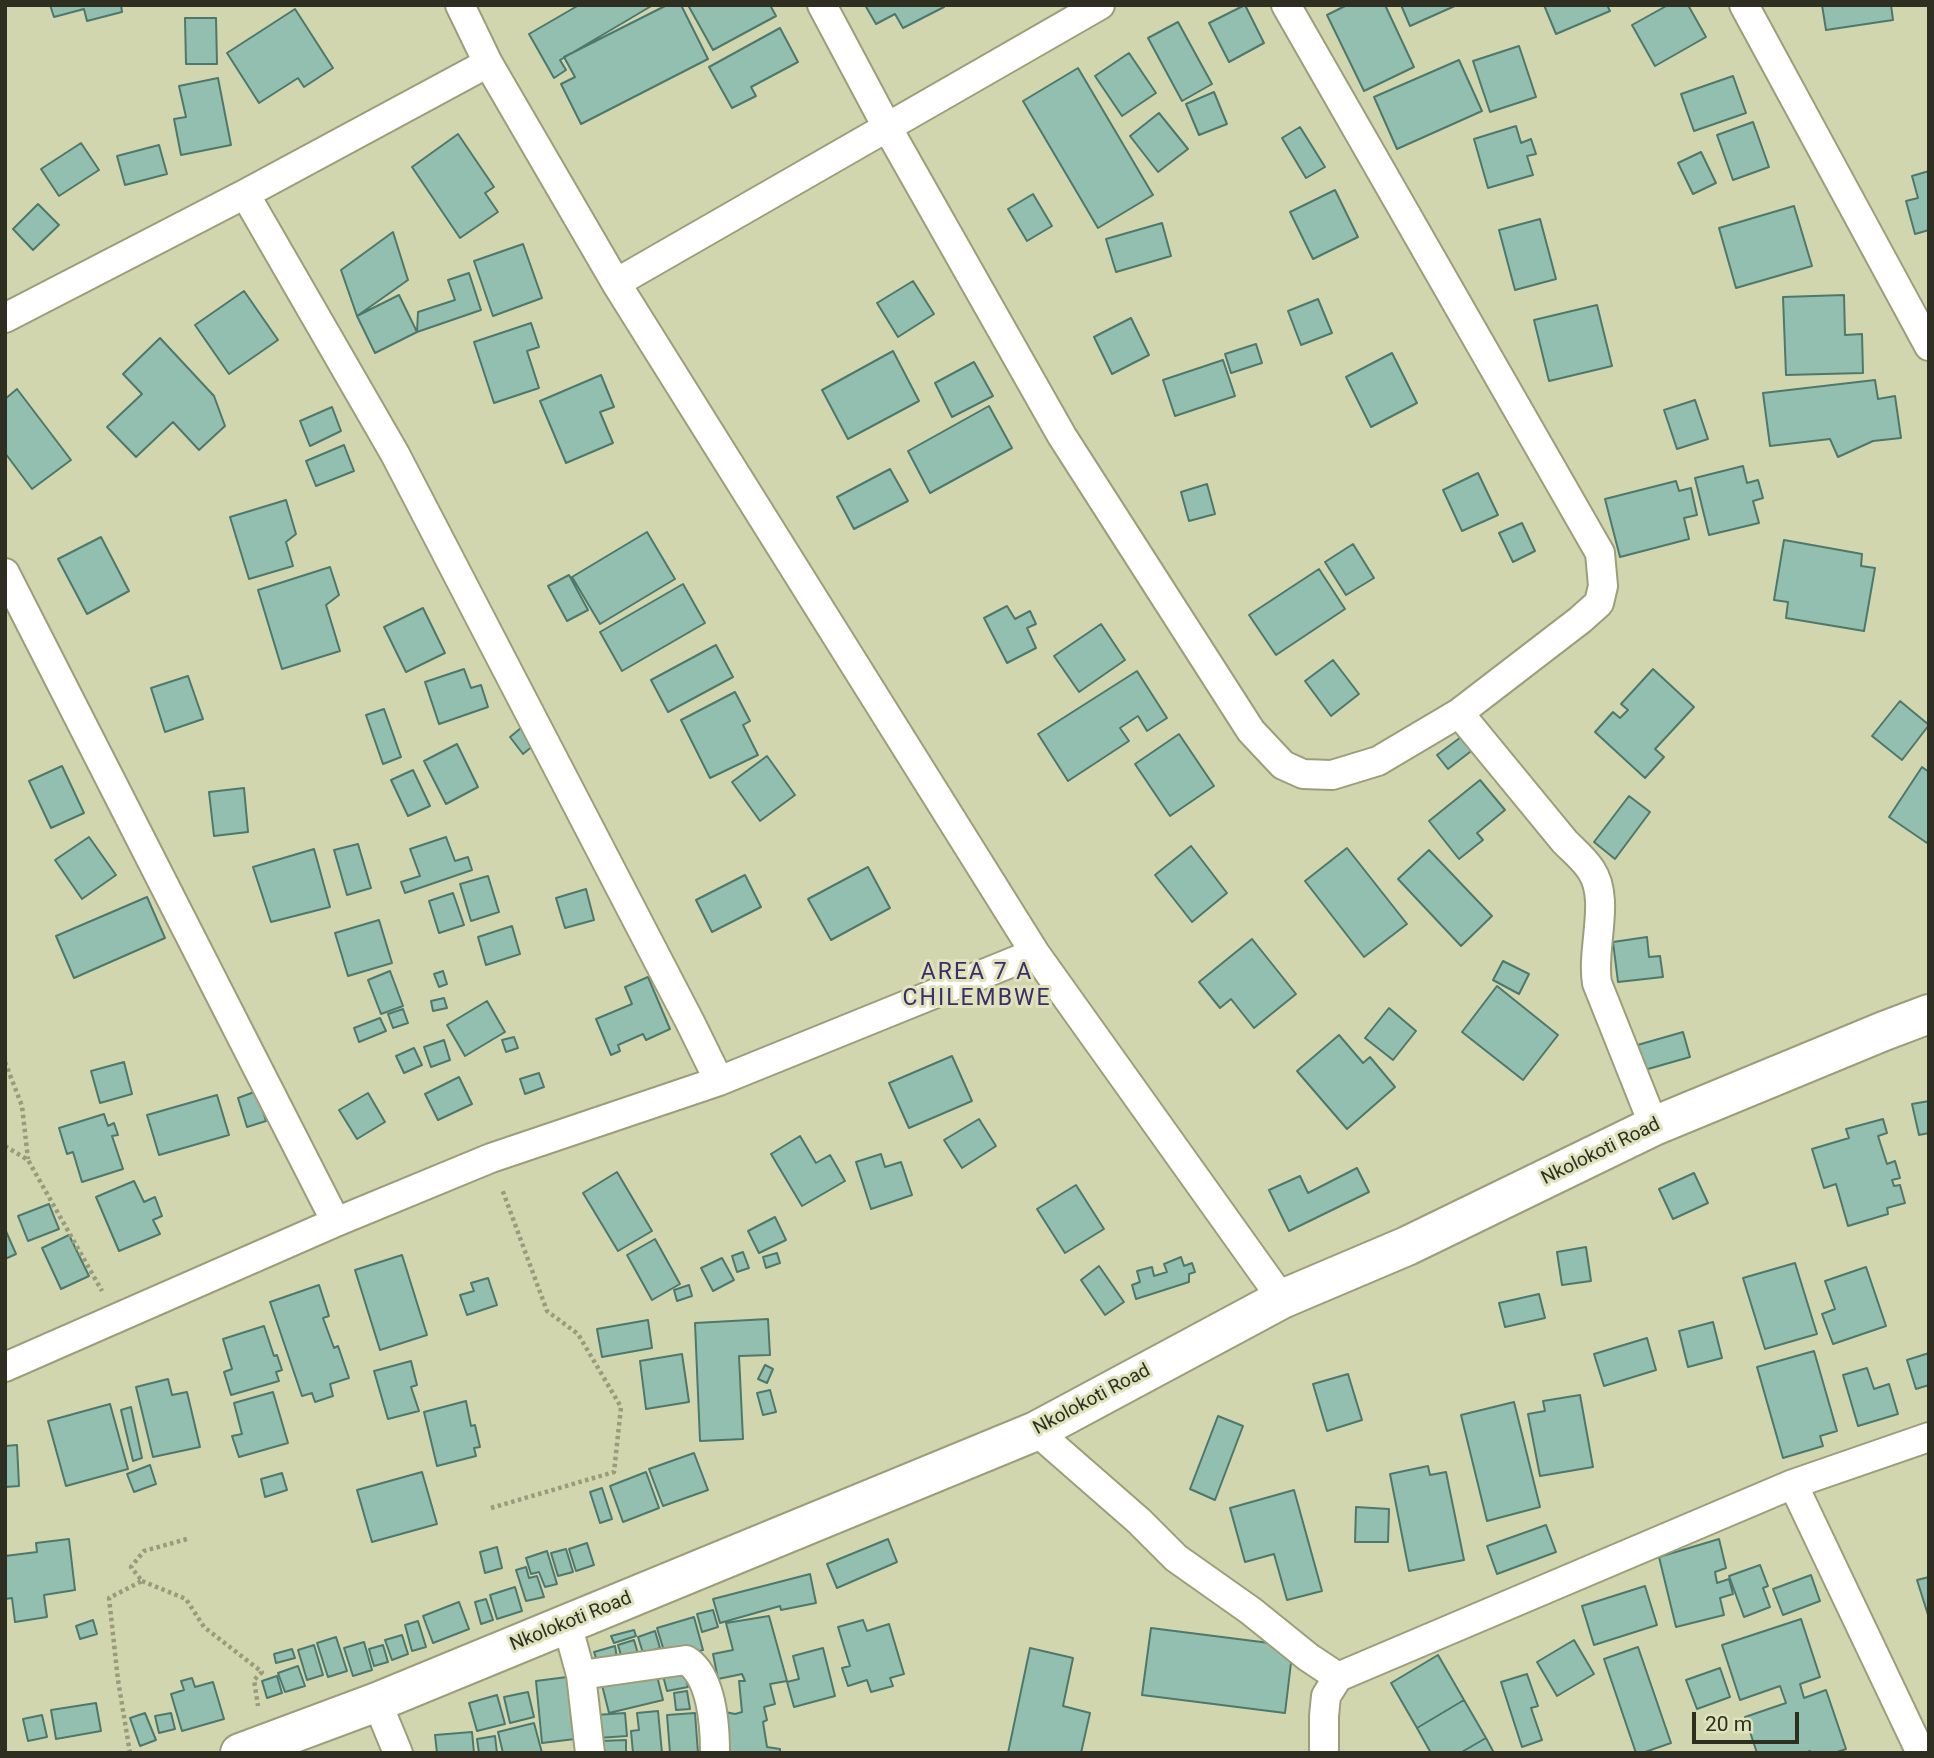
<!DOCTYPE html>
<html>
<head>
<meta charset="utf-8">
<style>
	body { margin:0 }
	#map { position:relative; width:1934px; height:1758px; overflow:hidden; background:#d2d6af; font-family:Roboto,sans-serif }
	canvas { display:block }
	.frame { position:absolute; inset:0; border:7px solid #2e2f20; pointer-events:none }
	.scale { position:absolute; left:1692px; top:1712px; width:107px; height:32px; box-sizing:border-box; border:4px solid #2e2f20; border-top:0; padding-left:9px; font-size:21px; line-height:24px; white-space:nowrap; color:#2e2f20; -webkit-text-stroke:5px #dfe3bc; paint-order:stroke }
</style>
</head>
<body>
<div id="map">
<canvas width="1934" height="1758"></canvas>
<div class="frame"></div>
<div class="scale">20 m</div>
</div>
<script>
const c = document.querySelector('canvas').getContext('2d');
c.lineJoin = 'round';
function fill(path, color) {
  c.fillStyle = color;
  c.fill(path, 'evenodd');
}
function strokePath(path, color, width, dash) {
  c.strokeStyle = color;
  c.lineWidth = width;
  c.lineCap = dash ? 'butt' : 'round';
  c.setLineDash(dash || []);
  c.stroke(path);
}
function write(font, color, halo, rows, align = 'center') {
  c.font = font + ' Roboto,sans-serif';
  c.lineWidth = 6;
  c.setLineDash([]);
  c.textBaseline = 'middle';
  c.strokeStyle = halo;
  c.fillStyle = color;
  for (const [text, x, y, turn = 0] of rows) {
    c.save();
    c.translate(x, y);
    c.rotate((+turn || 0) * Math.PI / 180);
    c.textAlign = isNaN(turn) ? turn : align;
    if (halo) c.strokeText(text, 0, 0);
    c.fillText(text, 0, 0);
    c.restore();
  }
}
const building = new Path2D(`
	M50 5H121L122 12 87 21 84 9 54 17Z
	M579 5H653L560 60 566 70 554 78 529 34Z
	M667 5H681L708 59 581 124 561 84 575 77 564 57Z
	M688 5H770L776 16 713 50Z
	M865 5H943L944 7 903 28 895 14 876 24Z
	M1245 5 1264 43 1229 62 1209 23Z
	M1347 5H1385L1414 67 1364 91 1327 15Z
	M1401 5H1457L1410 26Z
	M1544 5H1607L1610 11 1556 34Z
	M1668 5H1688L1706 37 1655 66 1632 25Z
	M1822 5H1891L1893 20 1826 30Z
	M295 9 333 68 304 87 298 78 259 103 227 53Z
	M185 18H216L217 64H186Z
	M1178 22 1212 84 1182 101 1148 38Z
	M780 28 798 62 751 87 756 96 732 108 709 67Z
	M1519 46 1536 97 1490 112 1473 61Z
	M1129 53 1156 93 1122 116 1095 76Z
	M1459 60 1482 111 1397 149 1374 97Z
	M1078 68 1153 195 1098 228 1023 101Z
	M1733 76 1746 113 1694 131 1681 94Z
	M218 78 231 145 181 155 174 119 186 117 179 86Z
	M1214 92 1227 124 1199 135 1186 104Z
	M1159 113 1188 149 1158 172 1130 136Z
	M1753 122 1769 167 1733 180 1717 135Z
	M1516 126 1521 143 1531 139 1536 154 1527 156 1533 175 1488 188 1474 139Z
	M1300 127 1325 167 1306 178 1282 138Z
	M458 134 494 187 485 193 498 212 460 238 412 167Z
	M81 143 99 170 59 196 41 169Z
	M159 145 167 174 125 185 117 156Z
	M1701 152 1716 183 1693 194 1678 163Z
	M1929 171V230L1915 234 1906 201 1918 198 1912 176Z
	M1335 190 1358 237 1313 259 1290 212Z
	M1033 194 1052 226 1027 241 1008 209Z
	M38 204 59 225 33 250 13 229Z
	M1794 206 1812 266 1736 288 1719 228Z
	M1540 219 1556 279 1515 290 1499 230Z
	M1162 223 1171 256 1116 272 1106 239Z
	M393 232 408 280 357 316 341 270Z
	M523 244 542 298 493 316 474 261Z
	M469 273 481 310 417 332 418 312 455 300 448 280Z
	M913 281 934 314 898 337 877 303Z
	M244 291 278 340 229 374 195 325Z
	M399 295 417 332 375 353 357 316Z
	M1844 295 1845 335 1862 334 1863 373 1786 375 1783 297Z
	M1318 299 1332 333 1301 345 1288 311Z
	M1597 305 1612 366 1549 381 1534 320Z
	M1131 318 1149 355 1112 374 1094 337Z
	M531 323 539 347 527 351 539 388 494 403 474 342Z
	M160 338 214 396 225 426 199 450 173 422 136 457 107 427 142 394 123 374Z
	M1256 344 1262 363 1231 373 1225 354Z
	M893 351 919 401 848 439 822 390Z
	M1392 353 1417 403 1371 427 1346 377Z
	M1223 360 1235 396 1175 416 1163 380Z
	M974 362 993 396 952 417 935 383Z
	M601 375 614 407 600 412 613 443 566 463 540 401Z
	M1875 380 1878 399 1895 396 1901 438 1873 441 1838 457 1830 439 1770 446 1763 393Z
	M17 389 71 460 32 489 5 453V399Z
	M1695 400 1708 439 1677 449 1664 410Z
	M989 406 1012 448 930 493 908 451Z
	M332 407 341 431 310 446 300 421Z
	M344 445 354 471 316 486 306 461Z
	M1743 466 1747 483 1758 480 1763 498 1753 501 1759 523 1709 535 1695 478Z
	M890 469 908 501 854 529 837 497Z
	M1478 473 1498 515 1462 531 1443 490Z
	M1676 481 1679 491 1691 488 1697 515 1684 518 1689 539 1620 557 1605 499Z
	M1207 484 1215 514 1189 521 1181 492Z
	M286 500 296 534 286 542 293 566 249 579 230 517Z
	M1522 523 1535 551 1513 562 1499 533Z
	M647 532 675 579 600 624 572 577Z
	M101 537 129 591 87 614 58 559Z
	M1784 540 1862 554 1861 566 1875 568 1864 631 1786 618 1788 602 1774 600Z
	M1353 544 1374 578 1346 595 1325 562Z
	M330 567 339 595 326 605 340 651 282 669 258 590Z
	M1319 569 1345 609 1276 655 1249 615Z
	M569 575 588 610 567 621 548 586Z
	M683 584 705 623 622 671 600 632Z
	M1007 606 1015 619 1030 611 1036 624 1027 628 1036 648 1007 663 984 618Z
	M423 608 445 653 406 672 384 627Z
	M1101 624 1125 660 1079 692 1054 656Z
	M716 645 733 677 668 712 651 680Z
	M1333 660 1359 694 1331 716 1305 681Z
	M464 669 471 688 481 685 488 707 439 724 425 682Z
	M1653 669 1694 707 1655 749 1664 757 1645 778 1595 732 1613 712 1620 718 1628 710 1621 704Z
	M1137 671 1167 718 1147 731 1138 716 1120 728 1129 741 1068 781 1038 734Z
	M188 676 203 719 165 732 151 688Z
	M735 692 750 721 743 725 758 755 710 778 681 720Z
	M1900 701 1929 725 1902 760 1872 736Z
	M384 709 401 757 383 764 366 715Z
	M527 723 540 740 523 754 510 737Z
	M1469 731 1479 745 1448 769 1437 755Z
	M1179 734 1214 786 1170 816 1135 764Z
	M457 744 478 787 446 804 424 761Z
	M767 756 795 795 760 821 732 782Z
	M62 766 84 813 51 828 29 781Z
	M1922 767 1929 772V840L1927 843 1889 817Z
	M413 770 430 806 408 816 391 780Z
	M1480 780 1505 810 1477 833 1483 840 1459 859 1429 821Z
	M244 788 248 832 214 836 209 792Z
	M1629 796 1650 812 1615 859 1594 842Z
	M89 837 116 875 82 899 55 860Z
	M446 837 455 861 468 857 472 870 405 893 401 882 420 876 410 849Z
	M358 844 371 888 347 895 334 850Z
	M1191 846 1227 893 1192 922 1155 875Z
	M1347 848 1407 924 1364 957 1305 881Z
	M314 849 330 907 271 922 253 867Z
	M1429 850 1492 916 1461 946 1398 879Z
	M868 867 890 908 831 940 808 899Z
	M745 875 761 907 712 932 696 900Z
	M488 876 499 912 471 921 460 884Z
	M586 889 594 920 565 928 556 898Z
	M453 893 464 925 439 933 429 901Z
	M147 897 165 938 74 978 56 936Z
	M379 920 392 963 348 976 335 933Z
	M512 926 520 954 486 965 478 937Z
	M1647 937 1649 957 1660 956 1663 977 1618 982 1613 942Z
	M1252 939 1296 994 1254 1028 1231 999 1220 1008 1199 982Z
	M1503 961 1529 974 1519 994 1493 980Z
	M390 971 403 1006 381 1014 368 980Z
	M443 971 447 984 439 987 434 974Z
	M648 977 670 1029 646 1040 643 1034 618 1045 620 1051 611 1055 596 1019 632 1004 625 987Z
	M1497 986 1558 1035 1523 1080 1462 1032Z
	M444 998 447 1008 433 1011 431 1001Z
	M487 1001 505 1032 465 1056 447 1025Z
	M1389 1008 1416 1031 1393 1060 1365 1038Z
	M403 1009 408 1023 393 1028 388 1014Z
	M380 1018 386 1031 359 1042 354 1028Z
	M1683 1032 1690 1057 1641 1071 1634 1046Z
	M1339 1035 1363 1063 1370 1057 1395 1087 1347 1129 1297 1071Z
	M514 1037 518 1048 506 1052 502 1040Z
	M444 1040 450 1060 431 1067 424 1047Z
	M414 1048 422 1065 404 1073 396 1056Z
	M952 1056 972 1101 909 1128 889 1083Z
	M124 1062 132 1094 100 1103 91 1071Z
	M539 1073 544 1087 525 1094 520 1079Z
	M459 1077 472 1104 438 1120 425 1094Z
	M257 1091 266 1121 247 1127 238 1098Z
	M368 1093 385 1122 357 1139 339 1110Z
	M217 1095 229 1135 159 1155 147 1115Z
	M1929 1101V1133L1919 1135 1912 1104Z
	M104 1114 108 1126 114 1123 118 1135 112 1136 123 1169 82 1182 73 1152 67 1154 59 1128Z
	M979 1119 996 1146 962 1168 944 1140Z
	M1883 1119 1887 1133 1878 1136 1887 1164 1895 1161 1900 1178 1892 1180 1894 1186 1900 1185 1905 1203 1887 1208 1888 1214 1848 1226 1836 1184 1824 1188 1812 1149 1849 1138 1846 1129Z
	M800 1136 816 1163 830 1155 845 1181 802 1206 771 1154Z
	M881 1154 885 1167 901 1162 912 1195 871 1209 856 1162Z
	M1357 1168 1369 1192 1289 1231 1269 1190 1300 1176 1308 1193Z
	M617 1172 652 1231 618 1251 583 1193Z
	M1694 1173 1708 1203 1673 1219 1659 1189Z
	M134 1181 144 1202 155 1197 162 1216 153 1220 160 1234 119 1251 96 1197Z
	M1076 1185 1104 1229 1065 1253 1037 1209Z
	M49 1204 59 1229 28 1241 18 1216Z
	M775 1217 786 1240 759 1253 748 1231Z
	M5 1229 16 1254 5 1259Z
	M69 1235 89 1276 61 1289 42 1248Z
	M655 1239 680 1284 652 1300 627 1255Z
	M1586 1247 1591 1281 1562 1285 1557 1252Z
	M743 1252 749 1268 737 1272 732 1256Z
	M777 1253 780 1263 766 1268 763 1257Z
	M402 1255 427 1335 380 1350 355 1270Z
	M1181 1257 1184 1266 1192 1263 1195 1272 1189 1274V1282L1136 1299 1132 1285 1140 1282 1137 1271 1152 1267 1154 1276 1167 1272 1164 1264Z
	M722 1258 734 1280 713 1291 701 1268Z
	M1795 1263 1817 1334 1765 1349 1743 1278Z
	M1099 1266 1124 1302 1105 1315 1081 1280Z
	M1866 1267 1886 1326 1833 1344 1822 1314 1835 1309 1825 1281Z
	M488 1278 497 1305 467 1315 460 1295 474 1291 471 1283Z
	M319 1285 329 1316 323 1318 334 1348 338 1346 349 1378 330 1384 333 1396 315 1402 312 1393 302 1396 270 1302Z
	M689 1285 692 1296 677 1301 674 1290Z
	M1539 1294 1545 1318 1505 1327 1499 1303Z
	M768 1319 770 1355 739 1356 743 1439 700 1441 695 1323Z
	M648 1320 652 1348 602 1357 597 1329Z
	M1713 1322 1722 1358 1688 1367 1679 1331Z
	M264 1326 274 1356 277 1355 282 1370 276 1372 279 1381 231 1395 224 1372 232 1369 223 1339Z
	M1647 1338 1656 1370 1604 1386 1594 1354Z
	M1814 1351 1837 1431 1820 1436 1823 1446 1783 1458 1757 1367Z
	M1929 1353V1385L1916 1389 1907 1360Z
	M682 1354 689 1402 646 1409 640 1361Z
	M411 1361 417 1385 411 1387 419 1411 388 1419 374 1371Z
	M765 1365 773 1369 767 1383 758 1379Z
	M1867 1368 1874 1389 1889 1384 1898 1414 1858 1426 1843 1375Z
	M1348 1374 1362 1420 1327 1431 1313 1384Z
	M168 1379 172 1395 187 1392 200 1447 153 1457 136 1387Z
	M770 1390 776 1412 763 1415 757 1393Z
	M273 1392 288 1443 239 1457 232 1436 242 1434 234 1403Z
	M1580 1395 1593 1467 1540 1476 1528 1414 1545 1411 1543 1401Z
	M466 1401 471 1426 475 1425 480 1447 474 1448 476 1456 437 1466 424 1412Z
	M1514 1402 1540 1507 1487 1521 1461 1415Z
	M110 1404 128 1469 66 1486 48 1421Z
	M131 1407 142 1458 133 1461 121 1410Z
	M1218 1416 1243 1426 1215 1500 1190 1489Z
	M17 1445 19 1486 5 1487V1446Z
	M694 1453 708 1490 663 1506 649 1469Z
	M150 1465 156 1484 134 1492 127 1474Z
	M1428 1466 1430 1475 1446 1472 1464 1560 1409 1571 1390 1474Z
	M422 1472 437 1524 372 1542 357 1490Z
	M646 1472 659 1508 623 1522 610 1486Z
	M282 1473 287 1490 265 1497 261 1479Z
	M602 1488 612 1519 600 1523 590 1492Z
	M1294 1490 1322 1591 1287 1600 1274 1554 1245 1562 1230 1508Z
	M1356 1507 1389 1509 1388 1542H1355Z
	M1546 1525 1556 1552 1497 1574 1487 1546Z
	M69 1539 75 1590 44 1595 47 1617 15 1622 12 1598 5 1599V1556L37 1552 36 1543Z
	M888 1539 897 1562 837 1588 827 1564Z
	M1719 1539 1726 1568 1715 1572 1717 1583 1729 1579 1733 1594 1720 1598 1724 1615 1676 1627 1659 1557Z
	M587 1543 594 1565 576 1571 569 1549Z
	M497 1547 502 1568 485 1573 480 1552Z
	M566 1549 573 1572 558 1576 551 1553Z
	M547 1551 557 1584 545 1587 539 1572 531 1574 526 1558Z
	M1760 1565 1768 1586 1763 1588 1770 1607 1744 1617 1729 1576Z
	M526 1567 529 1578 537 1576 544 1597 526 1601 516 1570Z
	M810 1574 816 1603 781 1610 780 1606 720 1623 713 1599Z
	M1811 1575 1820 1601 1783 1615 1773 1589Z
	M1929 1577V1618L1917 1580Z
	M1645 1586 1657 1625 1594 1645 1582 1606Z
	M515 1587 522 1611 497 1619 490 1595Z
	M486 1599 493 1620 481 1624 475 1602Z
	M459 1602 469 1629 433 1643 423 1616Z
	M713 1610 718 1627 702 1632 697 1614Z
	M769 1616 787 1681 770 1684 775 1704 764 1707 767 1720 763 1722 767 1747 780 1749V1753H726L725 1712 735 1714 742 1712 739 1681H745L742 1674 718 1679 713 1654 733 1650 726 1623Z
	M694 1617 703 1650 677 1658 664 1651 657 1628Z
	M1801 1619 1820 1677 1800 1684 1804 1698 1826 1690 1846 1749 1834 1753H1811L1810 1751 1805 1753H1757L1745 1717 1786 1703 1780 1686 1740 1700 1722 1645Z
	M93 1620 97 1634 80 1639 76 1626Z
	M863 1620 867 1631 889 1624 904 1674 890 1678 893 1686 871 1692 867 1680 848 1686 842 1668 850 1666 838 1627Z
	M418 1621 426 1647 412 1651 405 1625Z
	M1151 1628 1293 1646 1285 1713 1142 1695Z
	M634 1630 636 1636 614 1643 611 1636Z
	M655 1631 660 1648 643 1653 638 1637Z
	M402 1635 408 1654 392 1660 385 1640Z
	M336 1637 347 1671 328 1677 317 1643Z
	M634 1640 638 1654 622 1659 618 1645Z
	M1574 1640 1594 1674 1557 1696 1537 1662Z
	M364 1642 372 1670 353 1676 344 1648Z
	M314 1645 323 1675 307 1680 298 1650Z
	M383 1645 388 1662 374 1666 369 1649Z
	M615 1646 617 1658 598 1664 594 1652Z
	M1638 1647 1671 1743 1642 1753H1636L1604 1659Z
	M823 1648 835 1696 794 1707 787 1682 799 1679 793 1656Z
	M1030 1648 1073 1658 1063 1706 1090 1713 1081 1753H1008Z
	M292 1649 295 1658 276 1663 274 1654Z
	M1438 1655 1464 1700 1417 1728 1391 1683Z
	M683 1664 688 1687 667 1691 661 1668Z
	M298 1666 305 1686 285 1692 278 1673Z
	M1720 1668 1730 1697 1697 1709 1686 1680Z
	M656 1672 663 1700 609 1713 602 1685Z
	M1527 1674 1538 1706 1531 1708 1542 1740 1522 1747 1501 1682Z
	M277 1676 282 1693 267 1698 262 1681Z
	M575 1676 583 1738 542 1743 536 1681Z
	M192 1678 195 1687 213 1682 224 1719 182 1731 171 1694 184 1690 181 1681Z
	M687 1691 690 1709 676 1710 674 1693Z
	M528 1692 534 1717 510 1723 504 1697Z
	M497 1695 505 1724 477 1731 469 1703Z
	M1464 1700 1486 1738 1460 1753H1431L1417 1728Z
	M96 1703 101 1731 56 1739 51 1710Z
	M658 1711 662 1753H633L631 1731 639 1730 637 1713Z
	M145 1713 156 1740 140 1746 130 1718Z
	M171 1713 175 1729 159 1733 155 1716Z
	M625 1713 627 1736 598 1738 596 1715Z
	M695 1713 698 1753H670L667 1715Z
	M42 1715 47 1737 28 1741 23 1719Z
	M534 1723 542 1753H503L498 1732Z
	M472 1732 474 1753H437L435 1735Z
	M495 1736 497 1753H479L477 1739Z
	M1486 1738 1494 1753H1460Z
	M626 1740V1753H600L599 1741Z`);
fill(building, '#93bfb0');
strokePath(building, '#4e786b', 2);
const minor = new Path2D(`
	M460 5 488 63 616 283 1035 953 1282 1299
	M822 5 887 127 1062 436 1251 731 1283 765 1303 774 1332 775 1378 761 1459 713 1580 620 1599 603 1603 586 1600 553 1286 5
	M1744 5 1929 346
	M245 194 395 454 690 1022 719 1081
	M616 283 1100 5
	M5 318 245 194 488 63
	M5 573 336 1222
	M1459 713 1565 842C1574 851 1584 859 1591 870 1611 899 1591 949 1597 983L1654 1126
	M5 1367 336 1222 491 1158 719 1081 1035 953
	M1036 1431 1139 1521 1176 1558 1251 1611 1308 1657 1338 1677
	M1793 1484 1921 1753
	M567 1624 581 1675 590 1753
	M581 1675 686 1660C712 1676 715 1725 715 1753
	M377 1702 398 1753
	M1324 1753V1716L1326 1696 1338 1677 1793 1484 1929 1437`);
const secondary = new Path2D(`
	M240 1753 377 1702 1036 1431 1282 1299 1407 1246 1654 1126 1884 1031 1929 1014`);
strokePath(minor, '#9b9e79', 32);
strokePath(secondary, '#9b9e79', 42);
strokePath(new Path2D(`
	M5 1062 22 1106 28 1159
	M5 1146 28 1160 102 1291
	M491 1508 614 1472 621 1407 578 1334 547 1311 502 1189
	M142 1581 186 1599 204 1627 262 1672 254 1680 258 1706
	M130 1753 118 1680 109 1598 142 1581 131 1567 144 1551 187 1539`), '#989b7c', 4.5, [3.5, 3.5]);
strokePath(minor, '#fff', 28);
strokePath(secondary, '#fff', 38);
write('19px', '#2e2f20', '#dfe3bc', [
	["Nkolokoti Road",1601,1152,-26],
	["Nkolokoti Road",1092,1400,-28],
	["Nkolokoti Road",571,1622,-22]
]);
c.letterSpacing = '2px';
write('23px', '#3c2c68', '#dfe3bc', [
	["AREA 7 A",977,973],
	["CHILEMBWE",977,999]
]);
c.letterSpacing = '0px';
</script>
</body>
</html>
